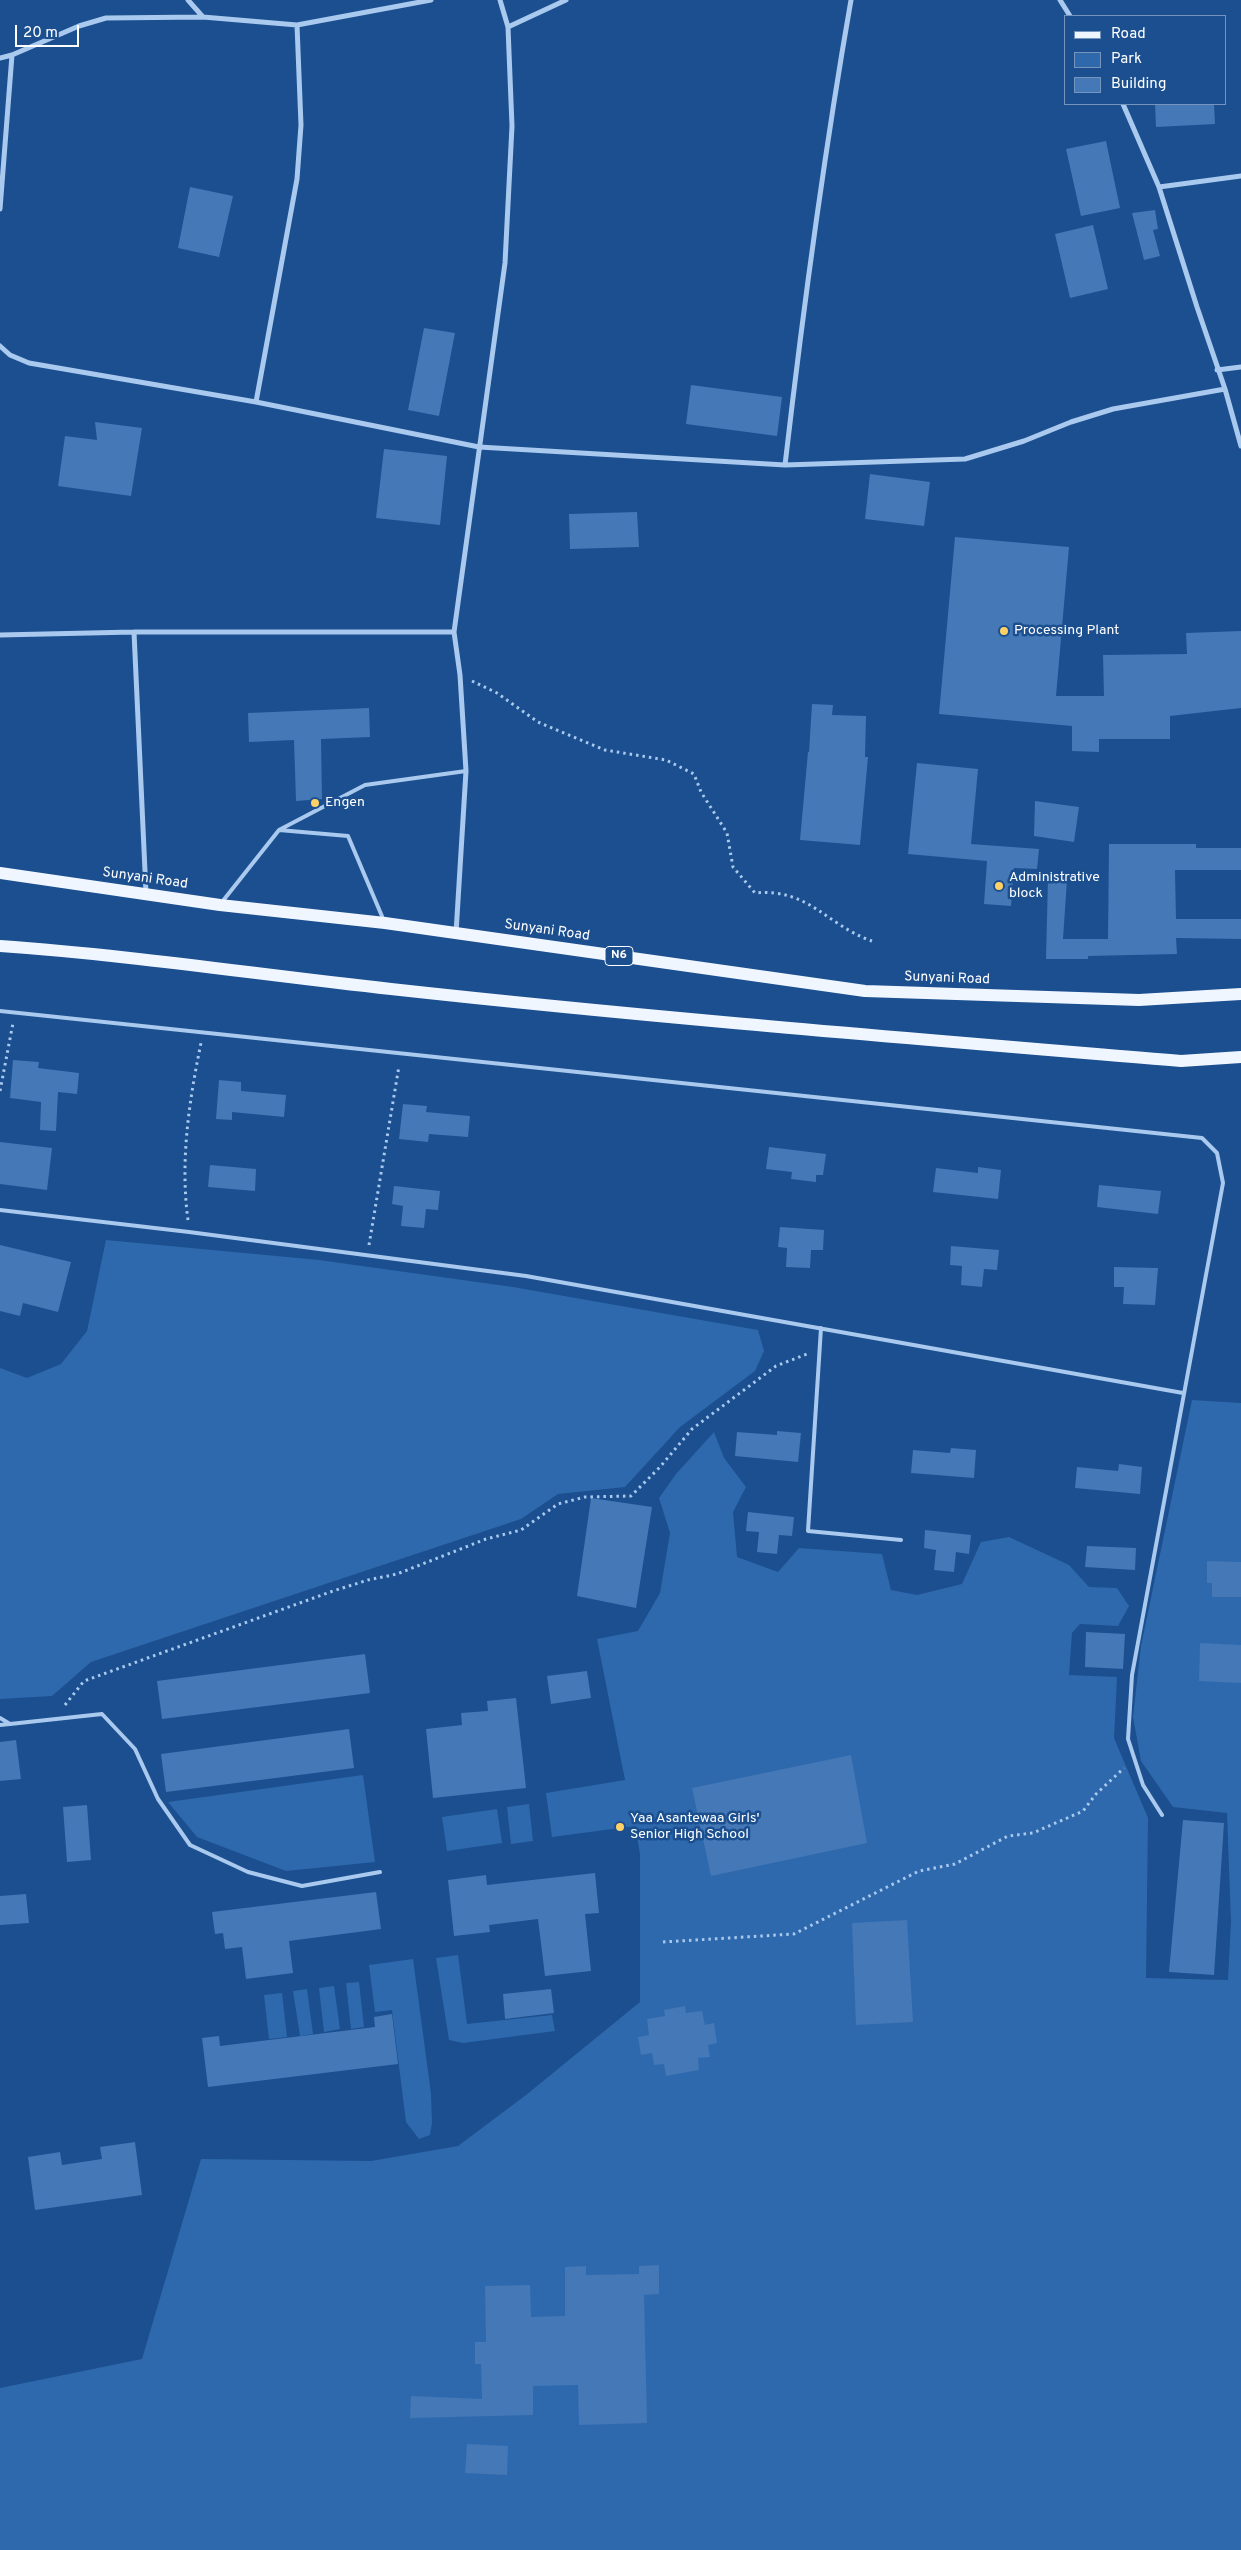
<!DOCTYPE html>
<html>
<head>
<meta charset="utf-8">
<style>
	body { margin:0 }
	#map { position:relative; width:1241px; height:2550px; overflow:hidden; background:#1b4f8f; font-family:Overpass,sans-serif }
	canvas { display:block }
	.legend { position:absolute; left:1064px; top:15px; width:162px; height:90px; box-sizing:border-box; background:#1b4f8f; border:1px solid #7695bc; margin:0; padding:6px 9px; list-style:none; font-size:15px; color:#fff }
	.legend li { display:flex; align-items:center; gap:10px; height:25px }
	.legend b { width:25px; border:1px solid #7695bc }
	.scale { position:absolute; left:15px; top:25px; width:64px; height:22px; box-sizing:border-box; border:2px solid #fff; border-top:0; padding-left:6px; font-size:15px; line-height:18px; white-space:nowrap; color:#fff; -webkit-text-stroke:4px #1b4f8f; paint-order:stroke }
</style>
</head>
<body>
<div id="map">
<canvas width="1241" height="2550"></canvas>
<ul class="legend">
<li><b style="height:6px;background:#f0f6ff"></b>Road</li>
<li><b style="height:14px;background:#2e69ad"></b>Park</li>
<li><b style="height:14px;background:#4478b7"></b>Building</li>
</ul>
<div class="scale">20 m</div>
</div>
<script>
const c = document.querySelector('canvas').getContext('2d');
c.lineJoin = 'round';
function fill(path, color) {
  c.fillStyle = color;
  c.fill(path, 'evenodd');
}
function strokePath(path, color, width, dash) {
  c.strokeStyle = color;
  c.lineWidth = width;
  c.lineCap = dash ? 'butt' : 'round';
  c.setLineDash(dash || []);
  c.stroke(path);
}
function write(font, color, halo, rows, align = 'center') {
  c.font = font + ' Overpass,sans-serif';
  c.lineWidth = 5;
  c.setLineDash([]);
  c.textBaseline = 'middle';
  c.strokeStyle = halo;
  c.fillStyle = color;
  for (const [text, x, y, turn = 0] of rows) {
    c.save();
    c.translate(x, y);
    c.rotate((+turn || 0) * Math.PI / 180);
    c.textAlign = isNaN(turn) ? turn : align;
    if (halo) c.strokeText(text, 0, 0);
    c.fillText(text, 0, 0);
    c.restore();
  }
}
fill(new Path2D(`
	M106 1240 319 1260 513 1287 758 1330 764 1351 755 1371 680 1427 625 1487 558 1494 521 1519 91 1662 52 1696 0 1699V1368L27 1378 61 1364 87 1331Z
	M1192 1400 1241 1403V2550H0V2388L142 2359 201 2159 371 2161 458 2146 526 2095 640 2002V1854L635 1826 552 1837 546 1793 625 1780 597 1639 638 1631 660 1593 670 1533 659 1498 676 1474 714 1432 724 1458 746 1487 733 1512 737 1557 778 1572 799 1548 882 1554 891 1590 917 1595 962 1584 981 1542 1009 1537 1069 1565 1089 1587 1117 1588 1129 1606 1118 1626 1080 1624 1072 1633 1069 1675 1117 1677 1114 1738 1148 1818 1146 1978 1228 1980 1231 1921 1227 1813 1173 1807 1141 1761 1133 1717 1141 1646Z
	M363 1775 375 1862 286 1871 197 1837 168 1802Z
	M529 1804 533 1841 511 1844 507 1807Z
	M497 1809 502 1843 447 1851 442 1817Z
	M458 1955 467 2024 552 2015 555 2031 463 2043 449 2040 436 1958Z
	M413 1959 431 2094 432 2123 430 2135 419 2139 406 2122 392 2010 375 2012 369 1965Z
	M359 1982 364 2027 351 2029 346 1983Z
	M334 1986 340 2029 324 2032 319 1988Z
	M307 1989 313 2034 300 2036 293 1991Z
	M282 1993 287 2037 269 2039 264 1995Z`), '#2e69ad');
fill(new Path2D(`
	M1155 104H1214L1215 124 1156 127Z
	M1106 141 1120 208 1081 216 1066 149Z
	M190 187 233 196 219 257 178 248Z
	M1155 210 1158 229 1153 230 1160 256 1144 260 1132 213Z
	M1093 225 1108 289 1070 298 1055 234Z
	M424 328 455 333 439 416 408 410Z
	M691 385 782 397 777 436 686 424Z
	M95 422 142 428 131 496 58 486 65 436 97 440Z
	M384 449 447 456 440 525 376 518Z
	M870 474 930 482 924 526 865 519Z
	M637 512 639 547 570 549 569 514Z
	M955 537 1069 547 1056 696H1104L1103 655 1187 654 1186 633 1241 631V708L1170 716V739H1099V752L1072 751V726L939 714Z
	M812 704 833 705 832 715 866 716 865 757H868L860 845 800 840 808 752H809Z
	M369 708 370 737 321 739 322 799 296 801 294 740 249 742 248 713Z
	M917 763 978 769 971 844 1039 849 1037 869 1014 868 1011 906 984 904 987 861 908 854Z
	M1035 801 1079 807 1074 842 1034 836Z
	M1109 844H1196V848H1241V870H1175L1176 919H1241V939L1176 938 1177 954 1088 956V959H1046L1048 879 1067 880 1063 939H1108Z
	M13 1060 39 1062 38 1068 79 1073 77 1094 58 1092 56 1131 40 1130 41 1102 10 1098Z
	M219 1080 241 1082V1091L286 1095 284 1117 232 1112V1120L216 1119Z
	M403 1104 427 1106 426 1112 470 1116 468 1137 429 1134 428 1142 399 1139Z
	M0 1142 52 1148 47 1190 0 1184Z
	M769 1147 826 1154 823 1175H816V1182L791 1179 792 1172 766 1169Z
	M210 1165 256 1169 255 1191 208 1187Z
	M978 1167 1001 1170 998 1199 933 1192 936 1168 978 1173Z
	M1099 1185 1161 1191 1158 1214 1097 1207Z
	M394 1186 440 1191 438 1210 426 1209 424 1228 401 1226 403 1206 392 1204Z
	M780 1227 824 1230 823 1250H811L810 1268 786 1267 787 1248 778 1247Z
	M0 1245 71 1262 58 1312 23 1303 20 1316 0 1311Z
	M951 1246 999 1250 997 1270 984 1269 982 1287 961 1285 962 1266 950 1265Z
	M1114 1267 1158 1268 1155 1305 1123 1304 1124 1287H1114Z
	M777 1431 801 1433 798 1462 735 1456 737 1432 777 1435Z
	M951 1448 976 1450 974 1478 911 1473 913 1450 950 1453Z
	M1119 1464 1142 1467 1140 1494 1075 1488 1077 1467 1118 1471Z
	M591 1498 652 1507 636 1608 577 1596Z
	M748 1512 794 1517 792 1536 779 1535 777 1554 757 1552 759 1532 746 1531Z
	M925 1530 971 1535 969 1554 956 1552 954 1572 934 1570 936 1550 924 1548Z
	M1087 1546 1136 1548 1135 1570 1085 1567Z
	M1207 1561 1241 1562V1597H1212V1583H1207Z
	M1086 1632 1125 1634 1123 1669 1085 1667Z
	M1200 1643 1241 1645V1683L1199 1681Z
	M365 1654 370 1693 162 1719 157 1681Z
	M587 1671 591 1698 551 1704 547 1676Z
	M516 1698 526 1788 433 1798 426 1729 462 1725 461 1713 488 1711 487 1701Z
	M349 1729 354 1768 166 1792 161 1754Z
	M16 1740 21 1779 0 1781V1742Z
	M851 1755 867 1843 711 1876 692 1788Z
	M87 1805 91 1860 67 1862 63 1807Z
	M1183 1820 1224 1823 1214 1975 1169 1972Z
	M595 1873 599 1913 585 1914 591 1971 545 1976 538 1919 489 1925 490 1932 454 1936 448 1880 486 1875 487 1885Z
	M376 1892 381 1929 289 1941 293 1973 246 1979 242 1947 225 1949 223 1933 215 1934 212 1912Z
	M26 1894 29 1923 0 1925V1896Z
	M907 1920 913 2022 856 2025 852 1923Z
	M551 1989 554 2013 505 2019 503 1994Z
	M685 2006 686 2013 702 2011 705 2025 714 2023 717 2043 708 2045 710 2057 698 2058 699 2070 666 2076 664 2064 654 2065 652 2053 641 2055 638 2037 649 2035 647 2019 665 2016 664 2010Z
	M392 2014 398 2064 208 2087 202 2038 219 2036 220 2046 375 2027 374 2017Z
	M135 2142 142 2195 35 2210 28 2157 60 2152 62 2165 102 2159 100 2147Z
	M659 2265V2294L644 2295 647 2423 579 2425 578 2385 533 2386V2415L410 2418 411 2396 482 2399 481 2364H475V2342H486L485 2286 530 2285 531 2317 565 2316V2267L586 2266V2275L639 2274V2266Z
	M467 2444 508 2446 507 2475 465 2473Z`), '#4478b7');
strokePath(new Path2D(`
	M472 681 497 693 538 722 571 736 605 750 666 760 694 774 701 792 727 833 733 867 755 893C809 888 826 925 872 941
	M0 1091 13 1023
	M188 1220C180 1162 189 1101 201 1043
	M369 1245 399 1066
	M65 1705 84 1681 333 1591 368 1580 397 1574 486 1539 521 1530 558 1504 585 1497 631 1496 660 1467 692 1429 776 1366 807 1354
	M663 1942 794 1934 919 1871 955 1864 1008 1836 1033 1833 1083 1811 1096 1794 1124 1768`), '#a9c9ee', 3, [2.5, 4]);
strokePath(new Path2D(`
	M279 830 365 785 466 771
	M222 902 279 830 348 836 384 921
	M0 1011 1202 1138 1217 1153 1223 1183 1132 1675 1128 1739 1143 1785 1162 1815
	M0 1210 189 1232 526 1276 1183 1393
	M821 1328 808 1531 901 1540
	M0 1718 10 1724 102 1714 135 1749 158 1799 190 1845 248 1872 302 1886 380 1872
	M0 1725 10 1724`), '#a9c9ee', 4);
strokePath(new Path2D(`
	M188 0 203 17
	M1060 0 1070 16
	M508 27 566 0
	M0 58 12 55 79 26 106 18 203 17 297 25 431 0
	M1123 104 1159 187 1197 307 1225 389 1241 446
	M1159 187 1241 176
	M0 209 12 55
	M0 346 10 355 29 363 256 402 479 447 785 465 965 459 1024 441 1071 422 1113 409 1225 389
	M1217 370 1241 367
	M256 402 297 179 301 125 297 25
	M785 465C803 310 824 154 851 0
	M134 632 146 893
	M0 635 134 632H454
	M456 933 466 771 460 675 454 632 505 263 512 126 508 27 500 0`), '#a9c9ee', 5);
strokePath(new Path2D(`
	M0 873 220 905 385 923 865 991 1139 1000 1241 994
	M0 946C131 955 261 975 391 989 654 1018 918 1039 1181 1061L1241 1057`), '#f0f6ff', 12);
for (const [x, y, r, color] of [
	[1004,631,5,"#ffd166"],
	[315,803,5,"#ffd166"],
	[999,886,5,"#ffd166"],
	[620,1827,5,"#ffd166"]
]) {
  const dot = new Path2D();
  dot.arc(x, y, r, 0, 2 * Math.PI);
  c.fillStyle = color;
  c.fill(dot);
  strokePath(dot, '#1b4f8f', 2);
}
for (const [x, y, w] of [
	[619,956,28]
]) {
  const box = new Path2D();
  box.roundRect(x - w / 2, y - 9.5, w, 19, 4);
  c.fillStyle = '#1b4f8f';
  c.fill(box);
  strokePath(box, '#fff', 1);
}
write('bold 12px', '#fff', null, [
	["N6",619,956]
]);
write('14px', '#fff', '#1b4f8f', [
	["Processing Plant",1014,631],
	["Engen",325,803],
	["Administrative",1009,878],
	["block",1009,894],
	["Yaa Asantewaa Girls'",630,1819],
	["Senior High School",630,1835]
], 'left');
write('14px', '#fff', '#1b4f8f', [
	["Sunyani Road",145,879,8],
	["Sunyani Road",547,931,8],
	["Sunyani Road",947,979,2]
]);
</script>
</body>
</html>
